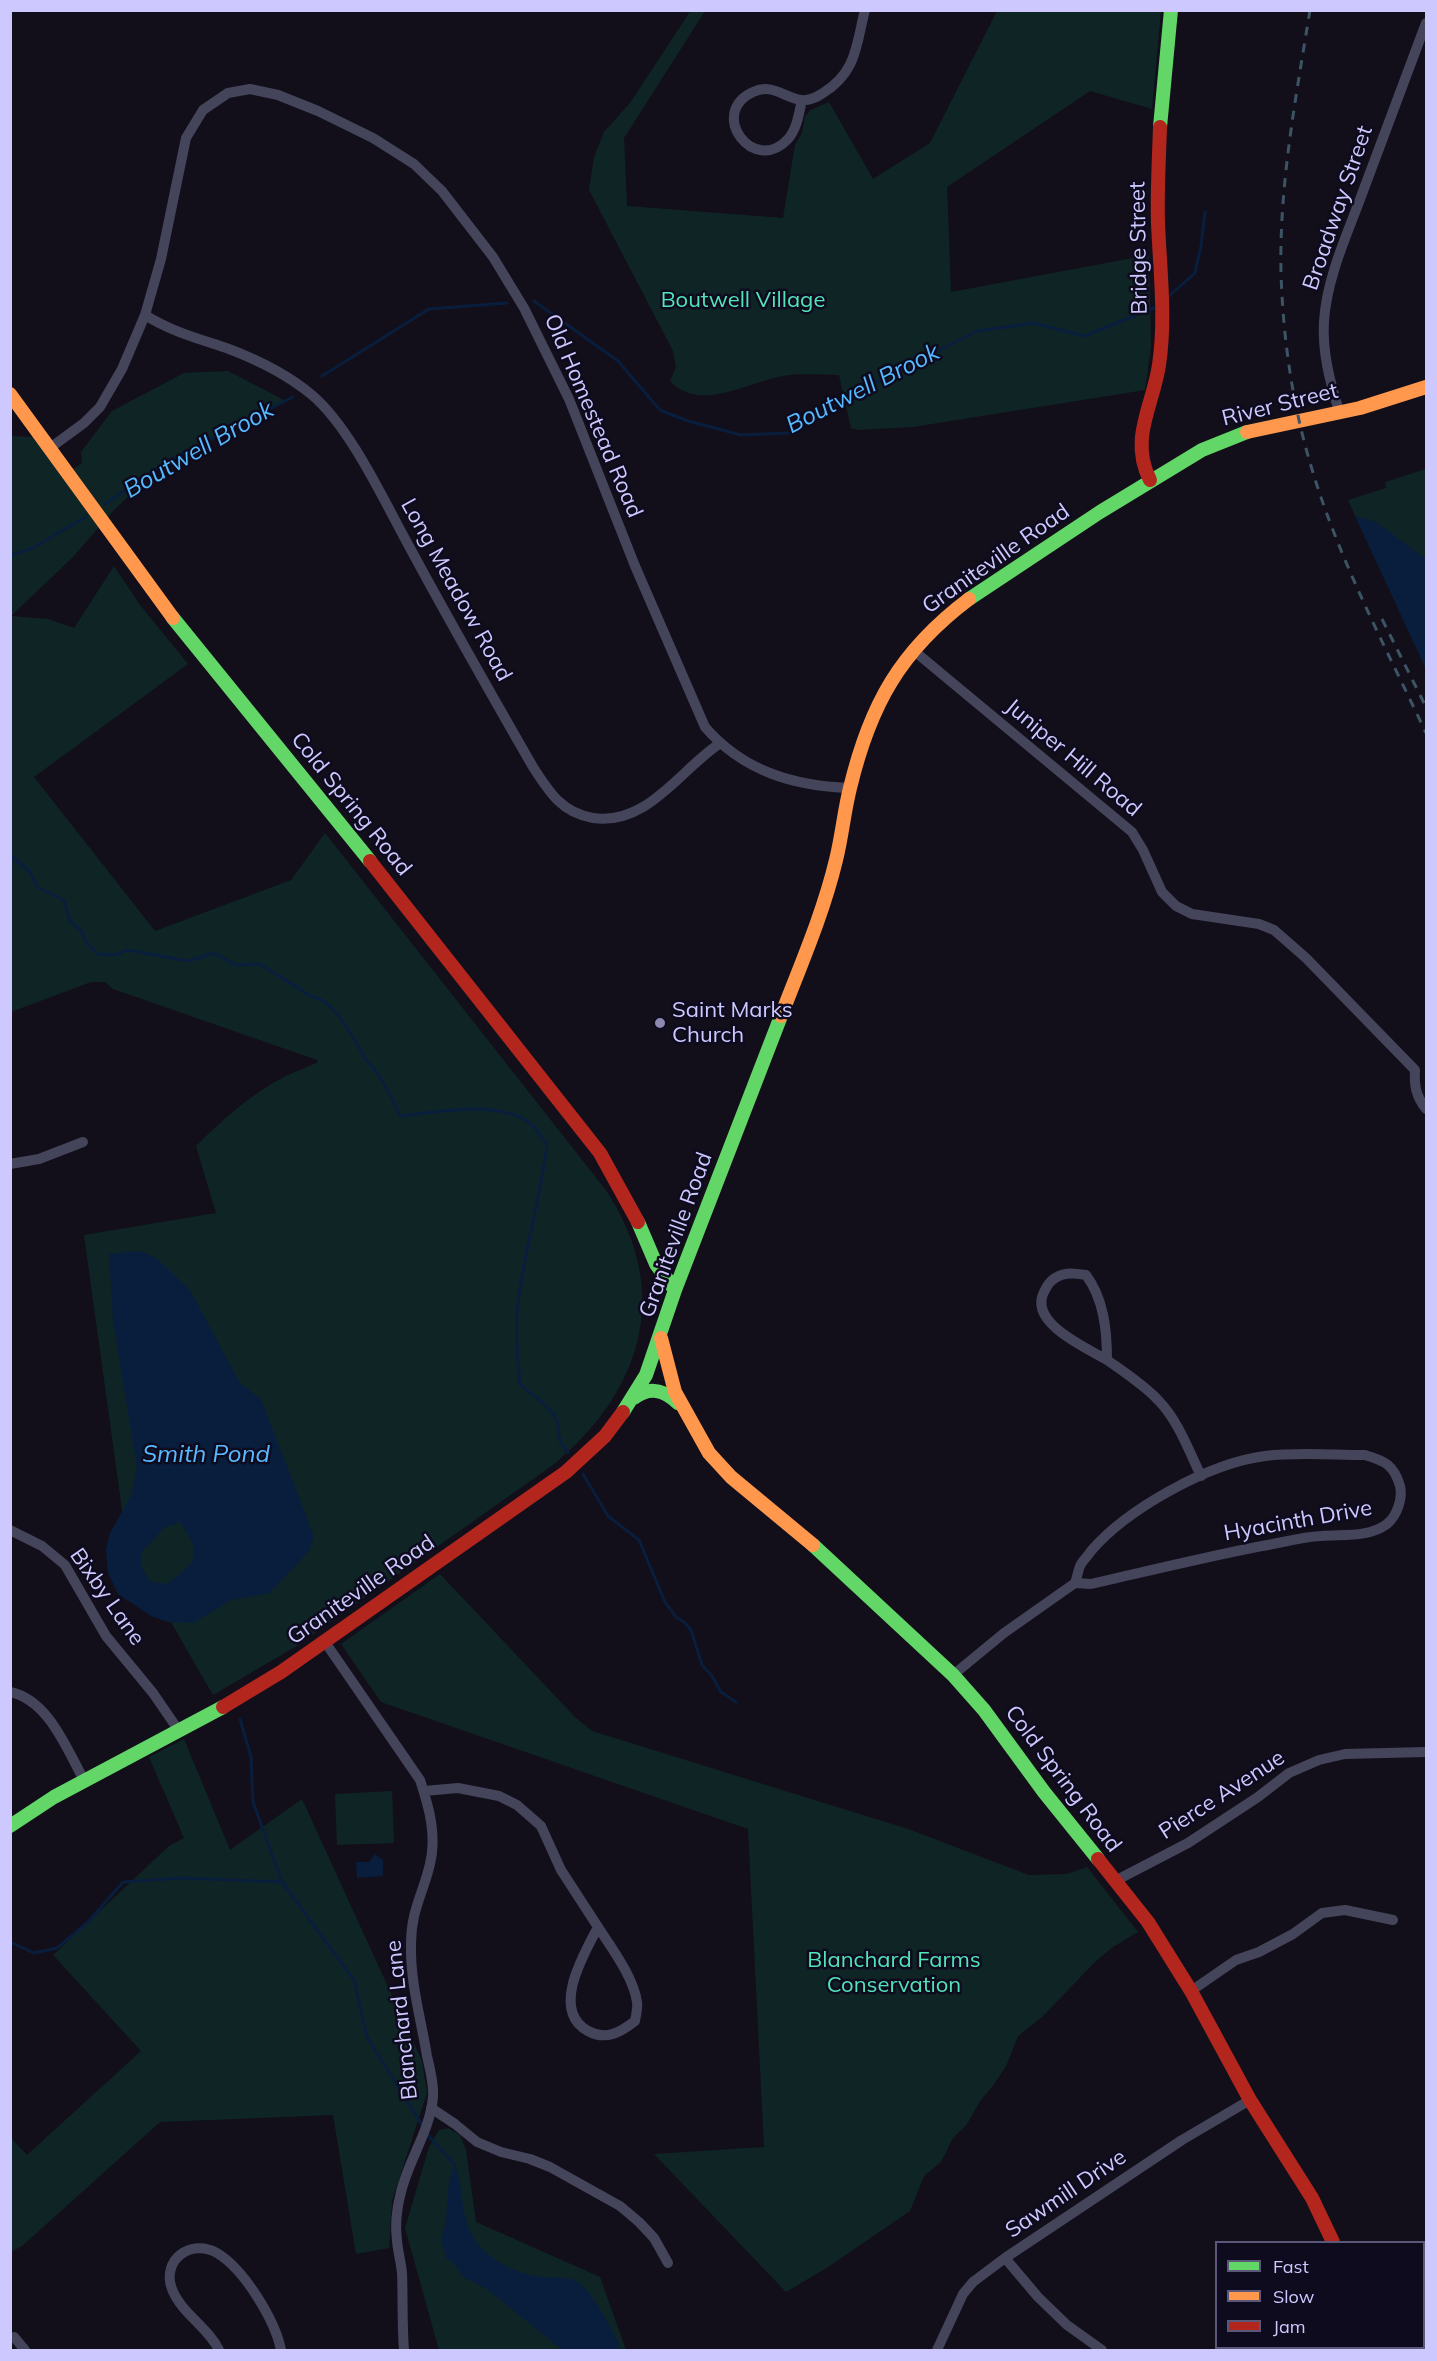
<!DOCTYPE html>
<html>
<head>
<meta charset="utf-8">
<style>
	body { margin:0 }
	#map { position:relative; width:1437px; height:2361px; overflow:hidden; background:#120f1a; font-family:Mulish,sans-serif }
	canvas { display:block }
	.frame { position:absolute; inset:0; border:12px solid #cdc9ff; pointer-events:none }
	.legend { position:absolute; left:1215px; top:2241px; width:210px; height:108px; box-sizing:border-box; background:#0e0b1f; border:2px solid #5a5779; margin:0; padding:8px 10px; list-style:none; font-size:18px; color:#cdc9ff }
	.legend li { display:flex; align-items:center; gap:12px; height:30px }
	.legend b { width:30px; border:2px solid #5a5779 }
</style>
</head>
<body>
<div id="map">
<canvas width="1437" height="2361"></canvas>
<div class="frame"></div>
<ul class="legend">
<li><b style="height:8px;background:#63d668"></b>Fast</li>
<li><b style="height:8px;background:#ff974d"></b>Slow</li>
<li><b style="height:8px;background:#b3261e"></b>Jam</li>
</ul>
</div>
<script>
const c = document.querySelector('canvas').getContext('2d');
c.lineJoin = 'round';
function fill(path, color) {
  c.fillStyle = color;
  c.fill(path, 'evenodd');
}
function strokePath(path, color, width, dash) {
  c.strokeStyle = color;
  c.lineWidth = width;
  c.lineCap = dash ? 'butt' : 'round';
  c.setLineDash(dash || []);
  c.stroke(path);
}
function write(font, color, halo, rows, align = 'center') {
  c.font = font + ' Mulish,sans-serif';
  c.lineWidth = 5;
  c.setLineDash([]);
  c.textBaseline = 'middle';
  c.strokeStyle = halo;
  c.fillStyle = color;
  for (const [text, x, y, turn = 0] of rows) {
    c.save();
    c.translate(x, y);
    c.rotate((+turn || 0) * Math.PI / 180);
    c.textAlign = isNaN(turn) ? turn : align;
    if (halo) c.strokeText(text, 0, 0);
    c.fillText(text, 0, 0);
    c.restore();
  }
}
fill(new Path2D(`
	M691 10 705 11 624 138 627 206 783 218 795 145 802 133 805 116 811 110 829 102 873 179 930 143 997 11H1161L1152 109 1090 91 947 187 951 292 1149 255 1151 346 1145 390 913 427 859 430 851 428 839 375C821 375 801 373 783 376 747 382 701 413 670 381L676 367 673 351 589 190 594 157 604 132 630 103Z
	M228 371 286 401 166 462 115 509 73 557 11 616 48 619 74 628 114 566 140 605 188 664 34 777 155 931 291 880 325 833 605 1189C674 1291 642 1392 553 1465L295 1647 213 1695 127 1546 84 1235 216 1213 196 1146C222 1120 251 1094 284 1077 295 1071 307 1068 318 1062L317 1060 113 989 105 982H91L11 1012 10 436 33 437 62 477 82 463 81 452 112 411 184 373Z
	M1426 469V669L1348 500 1386 488 1385 482Z
	M440 1574 575 1717 592 1731 908 1829 1029 1875 1067 1874 1087 1867 1138 1932 1113 1947 1096 1961 1042 2017 1018 2036 1006 2066 992 2087 980 2101 967 2124 953 2138 941 2162 924 2176 910 2211 828 2267 786 2292 654 2154 764 2147 748 1829 381 1702 341 1644Z
	M184 1739 230 1850 302 1799 422 2061 427 2093 392 2201 389 2248 356 2254 333 2115 160 2122 22 2246 11 2252V2138L27 2155 141 2051 53 1955 169 1846 184 1838 149 1757Z
	M392 1791 394 1843 337 1845 335 1794Z
	M448 2128 460 2135 466 2150 476 2222 600 2277 626 2350H439L405 2228 429 2147 439 2130Z`), '#0f2525');
fill(new Path2D(`
	M1355 516 1376 522 1426 559V669Z
	M141 1251 156 1258 190 1290 240 1383 261 1399 314 1536 309 1551 270 1593 232 1600 193 1623 168 1622 151 1616 118 1594 108 1573 106 1549 110 1533 131 1496 137 1468 113 1321 109 1254ZM180 1522C203 1555 197 1562 167 1584L151 1582 142 1568 141 1553 164 1528Z
	M375 1854 383 1860V1876L357 1878 356 1862H369Z
	M455 2165C465 2191 459 2216 475 2240 489 2261 517 2274 542 2277 551 2278 566 2276 574 2280 591 2287 610 2327 619 2343L620 2350H562L487 2289 463 2277 455 2265 446 2258 441 2240 446 2221 449 2180Z`), '#091e3d');
strokePath(new Path2D(`
	M1169 296 1195 273 1201 246 1205 212
	M534 301 618 361 660 410 688 421 741 435 790 433 887 376 977 331 1034 323 1084 336 1154 308
	M322 376 429 309 507 303
	M105 504 166 462 293 397
	M10 556 33 548 87 516
	M10 855 30 872 37 887 64 900 70 921 81 931 88 945 98 954 115 955 127 950 188 961 214 953 236 965 260 964 312 997C334 998 357 1044 366 1060 370 1065 375 1069 378 1074 387 1088 394 1102 400 1116 436 1112 499 1100 530 1123 537 1129 542 1138 547 1145 540 1202 522 1257 517 1314 515 1337 518 1361 520 1384 531 1395 552 1407 557 1421 559 1427 558 1435 560 1441 562 1445 566 1449 568 1453
	M583 1474 608 1516 639 1540 665 1602 676 1617 684 1622 691 1630 702 1665 712 1676 721 1692 736 1702
	M240 1719 251 1757 253 1802 282 1882 354 1980 367 2037 422 2125
	M10 1942 34 1953 57 1948 88 1922 123 1882 181 1878 282 1882
	M427 2134 455 2165`), '#091e3d', 3);
strokePath(new Path2D(`
	M802 100C799 113 797 129 788 139 754 176 707 113 753 92 772 83 783 97 801 100 809 101 817 97 823 93 857 72 856 45 865 10
	M145 315C172 332 200 339 229 349 258 360 288 375 312 395 351 428 385 503 410 548 450 622 491 694 533 767 549 792 562 813 593 818 647 826 680 770 719 744
	M1339 411C1330 382 1322 352 1324 321 1327 277 1347 235 1362 194 1383 137 1405 80 1426 23
	M50 448 84 423 100 407 122 369 145 315 161 259 186 138 203 110 228 93 250 89 278 95 318 111 373 138 414 164 442 191 493 257 524 308 569 399 635 566 705 727C743 771 793 786 850 788
	M913 650 1132 832 1143 850 1162 892 1176 906 1192 914 1259 924 1274 930 1306 958 1415 1070C1414 1086 1416 1096 1426 1109
	M10 1164 39 1159 83 1142
	M1107 1360C1107 1331 1104 1299 1086 1275 1074 1273 1065 1272 1055 1278 1049 1282 1047 1286 1044 1292 1028 1323 1087 1348 1107 1360 1124 1372 1144 1385 1158 1400 1178 1420 1189 1451 1201 1476
	M1365 1455C1385 1461 1394 1465 1400 1486 1403 1498 1397 1516 1387 1524 1368 1538 1343 1534 1321 1536 1301 1537 1281 1543 1262 1546 1205 1557 1148 1571 1091 1584L1075 1583C1077 1578 1078 1571 1080 1566 1082 1561 1088 1556 1091 1551 1127 1509 1209 1463 1265 1456 1297 1452 1333 1455 1365 1455Z
	M10 1530 42 1546 65 1565 106 1636 153 1693 179 1731
	M325 1642 420 1780C429 1807 437 1835 430 1864 423 1894 411 1910 411 1944 410 1982 421 2019 427 2056 430 2069 434 2084 433 2097 430 2131 409 2159 401 2192 397 2207 395 2226 397 2241 398 2252 401 2262 402 2273 403 2299 402 2325 404 2350
	M953 1675 1004 1633 1075 1583
	M10 1692C49 1700 67 1750 84 1780
	M424 1791 458 1788 499 1796 517 1805 541 1826 561 1870 598 1927C584 1954 550 2010 588 2031 606 2041 621 2032 635 2021 636 2015 638 2008 637 2002 634 1978 611 1947 598 1927
	M1115 1881 1188 1843 1258 1797 1289 1773 1319 1760 1345 1754 1426 1752
	M1191 1991 1236 1960 1259 1952 1293 1934 1322 1913 1345 1910 1393 1920
	M431 2108 455 2124 477 2142 501 2152 530 2159 550 2167 620 2206 639 2222 654 2238 668 2263
	M1005 2258 1038 2297 1067 2325 1102 2350
	M14 2337 25 2350
	M219 2350C208 2327 181 2313 172 2289 161 2260 191 2238 217 2253 244 2269 275 2320 281 2350
	M937 2350 963 2294 973 2282 1005 2258 1182 2140 1250 2100`), '#44445b', 10);
strokePath(new Path2D(`
	M1160 127 1171 10
	M969 599 1100 512 1202 450 1247 432
	M173 618 370 861
	M638 1222 656 1264 675 1290
	M634 1398C650 1386 664 1390 678 1403
	M623 1412 646 1375 675 1290 781 1016
	M813 1545 953 1675 984 1710 1044 1792 1098 1859
	M10 1826 54 1797 223 1707
	M1368 2348 1369 2350`), '#63d668', 14);
strokePath(new Path2D(`
	M10 394 173 618
	M1247 432 1360 408 1426 387
	M781 1016C801 964 823 914 836 860 842 836 844 812 850 788 870 705 900 651 969 599
	M661 1338 675 1392 709 1453 731 1477 813 1545`), '#ff974d', 14);
strokePath(new Path2D(`
	M1150 480C1129 439 1153 406 1159 365 1166 318 1160 271 1158 223 1157 191 1159 159 1160 127
	M370 861 600 1153 638 1222
	M223 1707 281 1672 566 1472 605 1436 623 1412
	M1098 1859 1148 1922 1191 1991 1250 2100 1312 2198 1333 2242`), '#b3261e', 14);
strokePath(new Path2D(`
	M1310 10C1296 97 1279 185 1281 273 1283 337 1292 403 1311 466 1338 558 1385 646 1426 733
	M1382 619 1426 707`), '#3c5464', 3, [9, 8]);
for (const [x, y, r, color] of [
	[660,1023,6,"#8c88af"]
]) {
  const dot = new Path2D();
  dot.arc(x, y, r, 0, 2 * Math.PI);
  c.fillStyle = color;
  c.fill(dot);
  strokePath(dot, '#0e0b1f', 2);
}
write('22px', '#cdc9ff', '#0e0b1f', [
	["Broadway Street",1338,208,-71],
	["Bridge Street",1139,248,-91],
	["River Street",1280,405,-14],
	["Old Homestead Road",593,416,67],
	["Graniteville Road",996,559,-35],
	["Long Meadow Road",456,590,61],
	["Juniper Hill Road",1073,758,40],
	["Cold Spring Road",351,804,51],
	["Graniteville Road",676,1235,-70],
	["Hyacinth Drive",1298,1521,-10],
	["Graniteville Road",361,1590,-35],
	["Bixby Lane",107,1597,55],
	["Cold Spring Road",1063,1779,53],
	["Pierce Avenue",1222,1795,-33],
	["Blanchard Lane",402,2020,-96],
	["Sawmill Drive",1066,2194,-34]
]);
write('22px', '#50e4b8', '#0e0b1f', [
	["Boutwell Village",743,300],
	["Blanchard Farms",894,1960],
	["Conservation",894,1985]
]);
write('22px', '#cdc9ff', '#0e0b1f', [
	["Saint Marks",672,1010],
	["Church",672,1035]
], 'left');
write('italic 24px', '#57b9ff', '#0e0b1f', [
	["Boutwell Brook",863,389,-27],
	["Boutwell Brook",199,450,-30],
	["Smith Pond",206,1455]
]);
</script>
</body>
</html>
